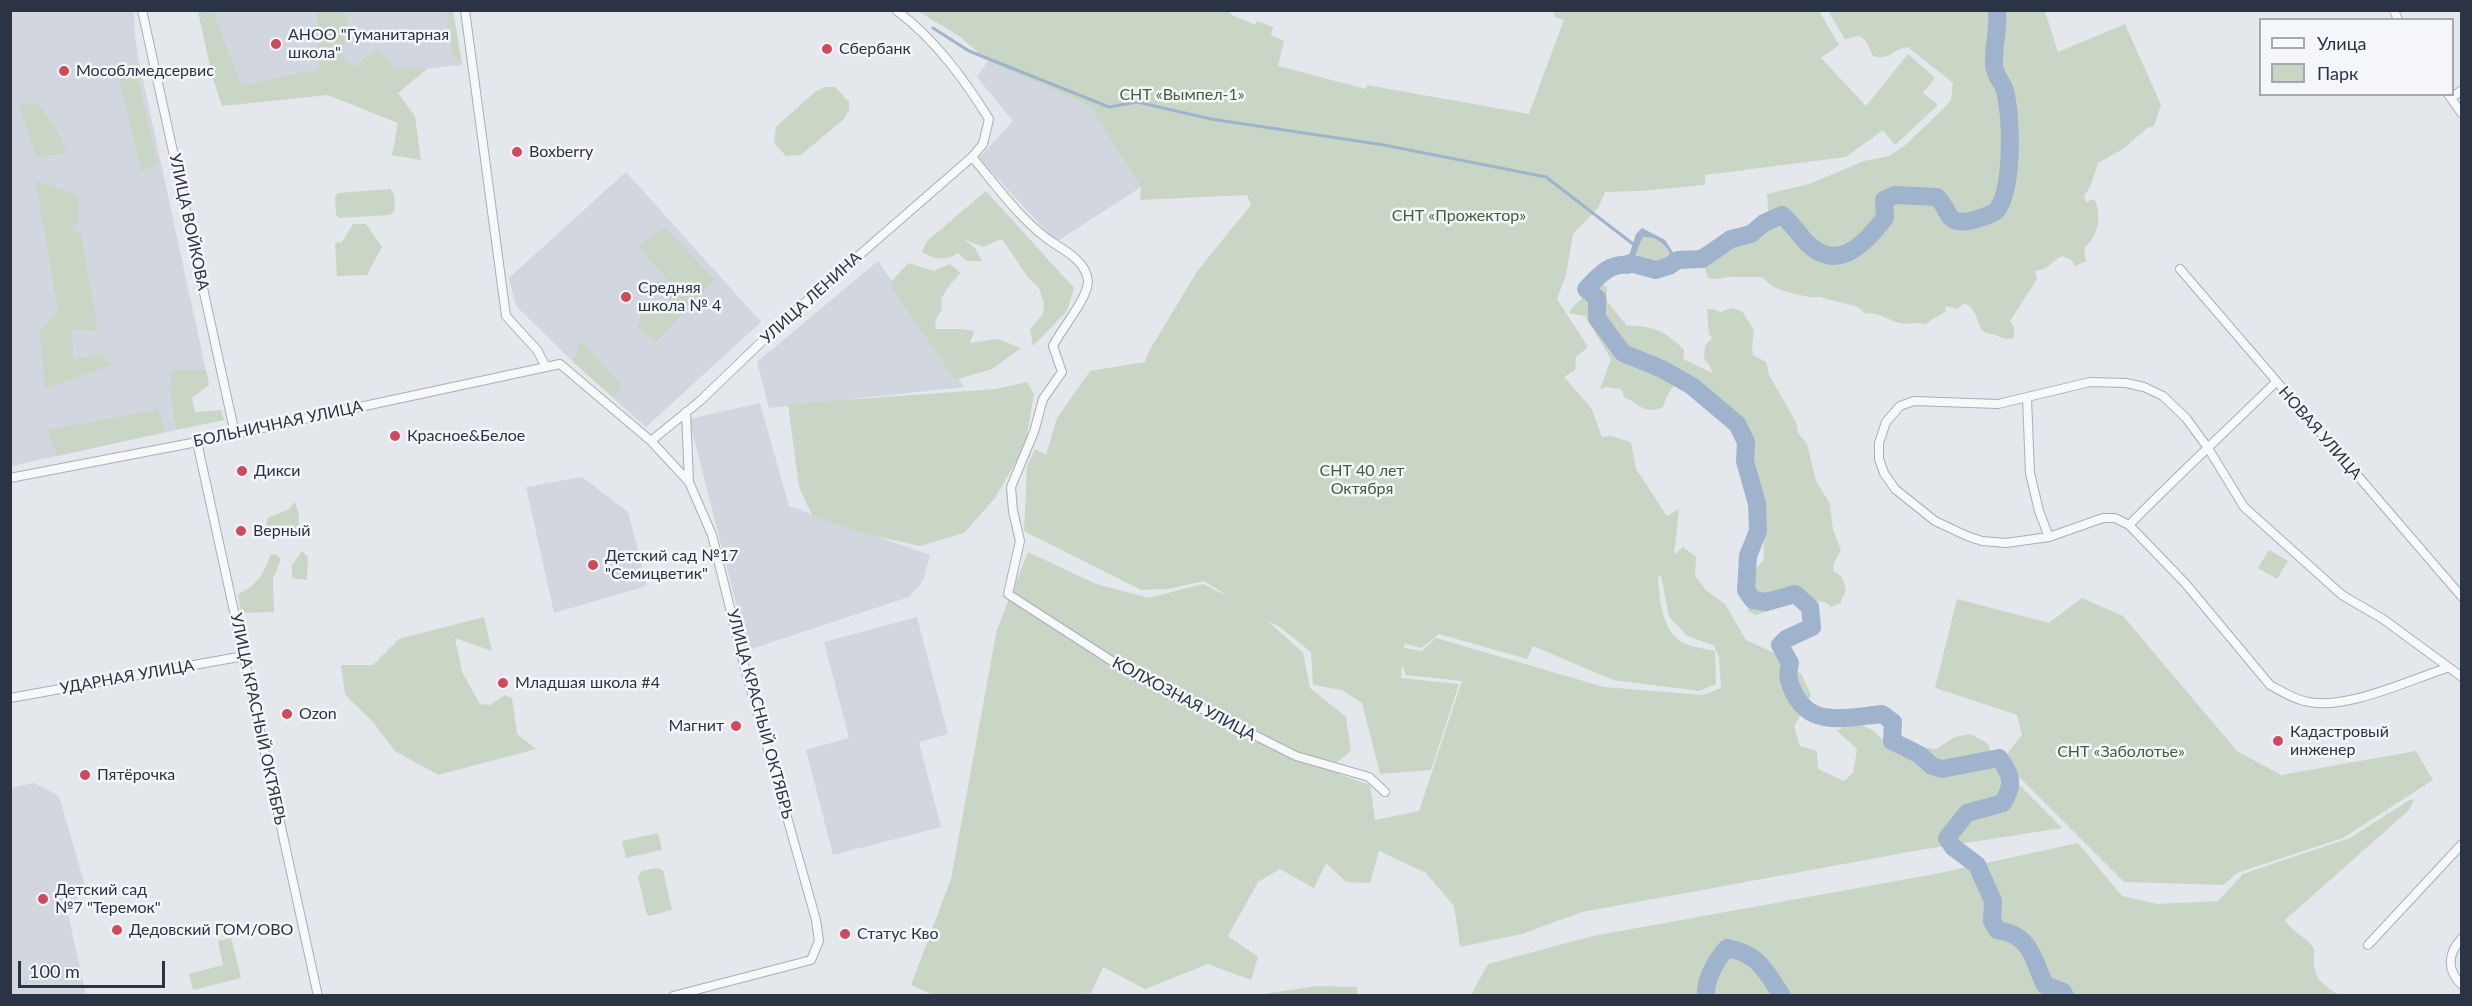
<!DOCTYPE html>
<html>
<head>
<meta charset="utf-8">
<style>
	body { margin:0 }
	#map { position:relative; width:2472px; height:1006px; overflow:hidden; background:#e4e7ec; font-family:Lato,sans-serif }
	canvas { display:block }
	.frame { position:absolute; inset:0; border:12px solid #2b3445; pointer-events:none }
	.legend { position:absolute; left:2259px; top:18px; width:195px; height:78px; box-sizing:border-box; background:#f4f6f9; border:2px solid #a4a8b1; margin:0; padding:8px 10px; list-style:none; font-size:18px; color:#2b3445 }
	.legend li { display:flex; align-items:center; gap:12px; height:30px }
	.legend b { width:30px; border:2px solid #a4a8b1 }
	.scale { position:absolute; left:18px; top:961px; width:147px; height:27px; box-sizing:border-box; border:3px solid #2b3445; border-top:0; padding-left:8px; font-size:18px; line-height:21px; white-space:nowrap; color:#2b3445; -webkit-text-stroke:4px #f4f6f9; paint-order:stroke }
</style>
</head>
<body>
<div id="map">
<canvas width="2472" height="1006"></canvas>
<div class="frame"></div>
<ul class="legend">
<li><b style="height:8px;background:#f7f8fa"></b>Улица</li>
<li><b style="height:16px;background:#c9d6c5"></b>Парк</li>
</ul>
<div class="scale">100 m</div>
</div>
<script>
const c = document.querySelector('canvas').getContext('2d');
c.lineJoin = 'round';
function fill(path, color) {
  c.fillStyle = color;
  c.fill(path, 'evenodd');
}
function strokePath(path, color, width, dash) {
  c.strokeStyle = color;
  c.lineWidth = width;
  c.lineCap = dash ? 'butt' : 'round';
  c.setLineDash(dash || []);
  c.stroke(path);
}
function write(font, color, halo, rows, align = 'center') {
  c.font = font + ' Lato,sans-serif';
  c.lineWidth = 5;
  c.setLineDash([]);
  c.textBaseline = 'middle';
  c.strokeStyle = halo;
  c.fillStyle = color;
  for (const [text, x, y, turn = 0] of rows) {
    c.save();
    c.translate(x, y);
    c.rotate((+turn || 0) * Math.PI / 180);
    c.textAlign = isNaN(turn) ? turn : align;
    if (halo) c.strokeText(text, 0, 0);
    c.fillText(text, 0, 0);
    c.restore();
  }
}
fill(new Path2D(`
	M11 11H134L135 36 138 57 209 385 170 393 176 430 11 466Z
	M212 11H453L462 65 335 78 230 86Z
	M988 61 1089 106 1141 187 1056 242 979 158 1013 121 977 77Z
	M626 172 761 322 646 427 573 362 516 306 509 278Z
	M878 261 964 387 769 408 757 362Z
	M760 403 789 506 930 555 923 581 909 597 748 650 689 419Z
	M582 477 628 512 647 586 554 613 526 487Z
	M917 617 948 734 919 742 941 827 833 855 806 750 849 738 824 642Z
	M34 783 59 796 86 889 67 909 86 995H11V788Z`), '#d2d6de');
fill(new Path2D(`
	M198 11H213L241 85 319 69 317 11H345L348 23 342 55 354 67 377 49 395 67 427 69 398 93 415 116 421 160 392 155 398 123 328 95 222 106 212 76Z
	M446 11H453L462 65 452 55Z
	M918 11H1231L1230 14 1255 25 1257 21 1273 27 1271 35 1284 41 1278 66 1366 89 1367 85 1529 114 1564 20 1555 17 1553 11H1819L1839 45 1821 58 1866 106 1908 54 1935 78 1923 93 1938 105 1895 145 1883 130 1846 157 1705 175V185L1640 191 1605 192 1598 208 1573 234 1566 275 1557 299 1588 347 1576 357 1575 370 1564 377 1591 408 1602 437 1611 436 1631 442 1636 469 1667 516 1679 509 1674 555 1683 547 1696 557 1695 576 1707 591 1725 604 1746 640 1779 655 1802 675 1811 695 1794 727 1800 746 1817 751 1818 769 1844 781 1853 773 1857 749 1837 731 1848 724H1860L1874 731 1886 743 1936 749 1955 737 1971 734 1988 744 1993 758 2062 828 1920 850 1582 912 1522 934 1460 947 1454 906 1426 873 1379 851 1370 883 1346 882 1326 863 1314 888 1280 869 1258 882 1228 936 1258 957 1251 980 1208 964 1145 989 1103 967 1091 993 1069 995H933L911 985 951 879 997 629 1028 552 1096 584 1149 598 1203 584 1231 598 1204 581 1168 589 1141 590 1024 531 1027 467 1035 449 1046 455 1057 418 1090 371 1145 362 1149 351 1198 270 1251 205 1247 195 1140 200 1141 187 1089 106 988 61 959 36ZM1661 575 1669 617 1687 636 1713 645 1719 657 1721 688 1703 695 1604 687 1436 638 1422 651 1404 648 1405 644 1422 648 1439 634 1527 659 1533 646 1613 680 1699 691 1716 684 1715 651C1705 649 1691 647 1682 642 1662 631 1659 597 1658 577ZM1267 620 1281 628 1311 652 1313 685 1342 690 1362 703 1380 774 1431 770 1459 684 1401 678 1402 665 1406 675 1462 681 1419 811 1375 820 1370 785 1339 774 1332 766 1351 751 1346 717 1310 688 1303 653Z
	M1828 11H2045L2058 52 2125 24 2161 105 2154 126 2147 128 2123 149 2098 163 2090 187 2084 196 2086 202 2094 199C2103 217 2098 235 2084 249L2086 261 2075 266 2071 260 2062 256C2052 261 2048 270 2035 271L2037 279 2010 321 2014 327V338C2005 340 2003 338 1995 335 1992 334 1989 334 1986 333 1974 326 1981 311 1964 303L1957 309 1946 306 1945 312 1925 324C1916 322 1906 325 1900 323 1888 320 1878 311 1866 314L1858 307 1819 297C1812 299 1779 291 1772 286 1768 283 1766 280 1761 277 1752 277 1744 277 1737 277 1726 276 1719 281 1708 278L1705 268 1708 262 1735 240 1750 242 1769 225 1767 194 1809 184 1864 161 1889 156 1904 146 1946 106 1951 100 1953 83 1908 47C1894 48 1889 61 1873 56L1866 41 1860 36 1845 39Z
	M137 74 158 165 141 171 119 79Z
	M825 87H835L849 102V110L844 119 801 155 786 156 774 143 776 127 815 92Z
	M18 104 39 105 58 132 67 153 37 157Z
	M35 180 77 195 79 220 72 229 81 234 98 331 72 329 73 359 103 355 112 365 45 389 40 332 58 310Z
	M390 189 394 194 395 210 390 215 339 218 336 215 335 197 338 193Z
	M986 191 1074 288 1067 311 1033 346 1030 329 1043 314 1044 303 1039 288 1027 276 1002 239 983 247 964 239 975 248 982 261H967L958 253C945 262 935 259 922 252L927 241Z
	M353 224H366L382 247 367 275 337 276 335 243 342 242Z
	M665 228 715 280 656 342 638 329 641 312 653 311 667 305 673 286 638 246Z
	M1643 237C1657 236 1666 245 1672 258L1665 265 1663 263 1650 265 1647 257 1638 258 1636 247Z
	M908 263 934 271 950 264 961 273 951 283 941 299 942 309 935 321 936 329H960L974 331 970 343 998 339 1021 348 992 369 955 380 892 288V281Z
	M1602 284 1607 287V301L1627 326C1650 324 1668 332 1684 350L1683 359 1712 373 1710 365 1704 359 1705 346 1712 338 1709 334 1707 309H1713L1720 312 1731 308 1742 311 1754 330 1752 346 1753 355 1766 362 1769 375 1796 422 1798 433 1807 444 1816 481 1830 504 1833 530 1841 550 1834 563 1833 571 1842 577 1846 590 1840 603 1832 607 1824 602 1805 599 1802 590 1794 587 1775 600 1771 610 1756 615 1748 611 1751 574 1763 561 1764 555 1762 508 1752 479 1737 466 1736 460 1749 448 1745 440 1710 399 1708 392 1691 395 1687 389 1691 380 1685 378C1674 383 1666 395 1663 407 1642 416 1640 402 1625 398L1621 389 1607 387 1600 389 1611 359 1585 316 1569 313C1576 301 1587 296 1596 285Z
	M581 341 622 385 614 398 573 362Z
	M172 370H206L209 385 192 398 195 412 221 410 224 420 176 430 170 393Z
	M1027 382 1034 394 1025 446 995 498 964 533 920 546 861 533 812 515 799 487 788 404 996 389Z
	M158 409 166 432 57 456 48 430Z
	M295 502 299 516 298 533 289 538 266 537 267 518 288 510Z
	M2269 550 2288 561 2277 579 2258 568Z
	M302 551 308 557 307 580 292 578V565Z
	M271 554 277 555 281 559 273 579 274 612 241 613 238 594C257 586 264 573 271 554Z
	M2082 598 2123 616 2237 751 2281 775 2416 751 2433 780 2343 838 2237 873 2224 885 2124 882 2002 760 2022 735 2017 715 1935 688 1957 599 2049 623Z
	M484 617 492 651 455 638 462 672 480 704 490 705 505 695 512 698 517 734 536 749 438 775 395 751 373 722 345 695 341 665H373L399 639Z
	M2414 799 2409 810 2285 920C2291 932 2304 935 2312 946 2315 950 2314 954 2314 959 2313 979 2323 985 2339 995H1471L1488 964 1593 936 1940 873 2078 843 2122 896 2157 904 2218 901 2243 874 2350 838 2408 801Z
	M658 833 662 850 626 858 622 841Z
	M657 868 663 870 672 910 649 916 646 912 638 877 641 871Z
	M231 938 241 978 193 990 189 974 223 965 218 941Z
	M1317 986 1357 987V995H1257Z`), '#c9d6c5');
fill(new Path2D(`
	M1642 228 1665 240 1674 254H1681L1688 258C1666 273 1656 278 1631 265L1626 267 1619 264 1623 260 1628 259 1636 234ZM1643 237C1657 236 1667 245 1672 258L1665 265 1663 263 1648 265 1635 263 1633 260C1638 252 1638 245 1643 237Z`), '#9fb4cc');
strokePath(new Path2D(`
	M933 28 969 51 1109 107 1137 102 1211 119 1384 145 1546 177 1633 244 1634 247`), '#9fb4cc', 3);
strokePath(new Path2D(`
	M1997 10C1999 29 1993 47 1994 65 1995 78 2005 84 2006 95 2011 121 2014 193 1995 212 1985 217 1960 227 1951 218 1946 211 1943 203 1937 197L1895 195 1884 200 1885 218C1863 245 1837 275 1804 240 1797 231 1791 223 1782 215L1764 223 1751 234 1731 239 1702 259 1678 260 1669 266 1656 270 1630 263 1627 265C1609 263 1598 277 1586 289L1597 298V318L1623 353 1662 369 1692 386 1737 424 1746 442 1745 461 1757 504 1758 531 1748 556 1746 590 1753 600 1766 602 1795 594 1810 607 1812 627 1786 639 1780 645 1790 663C1787 676 1788 681 1794 693 1811 729 1849 717 1882 714L1893 722 1892 741 1920 755 1932 766 1942 769 1999 758C2012 775 2014 784 2003 803L1967 813 1947 838 1953 847 1977 865 1993 901 1992 921 1997 930C2032 935 2032 958 2045 985L2063 992 2065 996
	M1706 996C1705 979 1716 960 1727 948 1759 954 1765 970 1782 996`), '#9fb4cc', 18);
const street = new Path2D(`
	M142 10 235 434
	M465 10 506 316 537 350 545 365
	M2394 10 2398 20
	M2448 94 2462 114
	M2451 98 2462 90
	M972 157C996 185 1024 225 1055 244 1068 252 1087 264 1088 281 1088 298 1062 328 1053 346L1062 372 1043 399 1034 432 1011 487 1013 511 1020 541 1008 594 1129 672 1296 756 1369 777 1385 792
	M2180 269 2462 597
	M2276 382C2227 430 2177 476 2129 525L2115 518H2103L2049 537 2006 543 1982 541 1967 536 1935 521 1895 489 1884 473 1879 459V443L1886 422 1900 406 1914 401 1998 404 2090 382 2126 383 2144 387 2163 396 2186 418 2208 448 2244 507 2342 595 2383 619 2462 677
	M2027 398 2030 473 2039 511 2049 537
	M686 412 689 482
	M651 441 700 401 779 325 972 157 983 144 989 119C964 79 935 39 896 10
	M197 442 318 996
	M10 478 197 442 560 364 651 441 689 482 712 535 743 661 816 920 819 941 811 960 673 996
	M2129 525 2185 583 2270 685C2281 691 2292 698 2304 701 2343 712 2409 680 2447 668
	M10 698 244 656
	M2462 938C2448 953 2446 970 2462 985
	M2368 945 2462 844`);
strokePath(street, '#a9aeb7', 10);
strokePath(street, '#f7f8fa', 8);
for (const [x, y, r, color] of [
	[276,44,6,"#d1495b"],
	[827,49,6,"#d1495b"],
	[64,71,6,"#d1495b"],
	[517,152,6,"#d1495b"],
	[626,297,6,"#d1495b"],
	[395,436,6,"#d1495b"],
	[242,471,6,"#d1495b"],
	[241,531,6,"#d1495b"],
	[593,565,6,"#d1495b"],
	[503,683,6,"#d1495b"],
	[287,714,6,"#d1495b"],
	[736,726,6,"#d1495b"],
	[2278,741,6,"#d1495b"],
	[85,775,6,"#d1495b"],
	[43,899,6,"#d1495b"],
	[117,930,6,"#d1495b"],
	[845,934,6,"#d1495b"]
]) {
  const dot = new Path2D();
  dot.arc(x, y, r, 0, 2 * Math.PI);
  c.fillStyle = color;
  c.fill(dot);
  strokePath(dot, '#f4f6f9', 2);
}
write('16px', '#2b3445', '#f4f6f9', [
	["АНОО \"Гуманитарная",288,35],
	["школа\"",288,53],
	["Сбербанк",839,49],
	["Мособлмедсервис",76,71],
	["Boxberry",529,152],
	["Средняя",638,288],
	["школа № 4",638,306],
	["Красное&Белое",407,436],
	["Дикси",254,471],
	["Верный",253,531],
	["Детский сад №17",605,556],
	["\"Семицветик\"",605,574],
	["Младшая школа #4",515,683],
	["Ozon",299,714],
	["Магнит",724,726,"right"],
	["Кадастровый",2290,732],
	["инженер",2290,750],
	["Пятёрочка",97,775],
	["Детский сад",55,890],
	["№7 \"Теремок\"",55,908],
	["Дедовский ГОМ/ОВО",129,930],
	["Статус Кво",857,934]
], 'left');
write('16px', '#3f6138', '#f4f6f9', [
	["СНТ «Вымпел-1»",1182,95],
	["СНТ «Прожектор»",1459,216],
	["СНТ 40 лет",1362,471],
	["Октября",1362,489],
	["СНТ «Заболотье»",2121,752]
]);
write('16px', '#2b3445', '#f4f6f9', [
	["УЛИЦА ВОЙКОВА",189,222,78],
	["УЛИЦА ЛЕНИНА",811,298,-42],
	["БОЛЬНИЧНАЯ УЛИЦА",278,424,-12],
	["НОВАЯ УЛИЦА",2320,433,49],
	["УДАРНАЯ УЛИЦА",127,677,-10],
	["КОЛХОЗНАЯ УЛИЦА",1184,699,28],
	["УЛИЦА КРАСНЫЙ ОКТЯБРЬ",760,714,75],
	["УЛИЦА КРАСНЫЙ ОКТЯБРЬ",258,719,78]
]);
</script>
</body>
</html>
